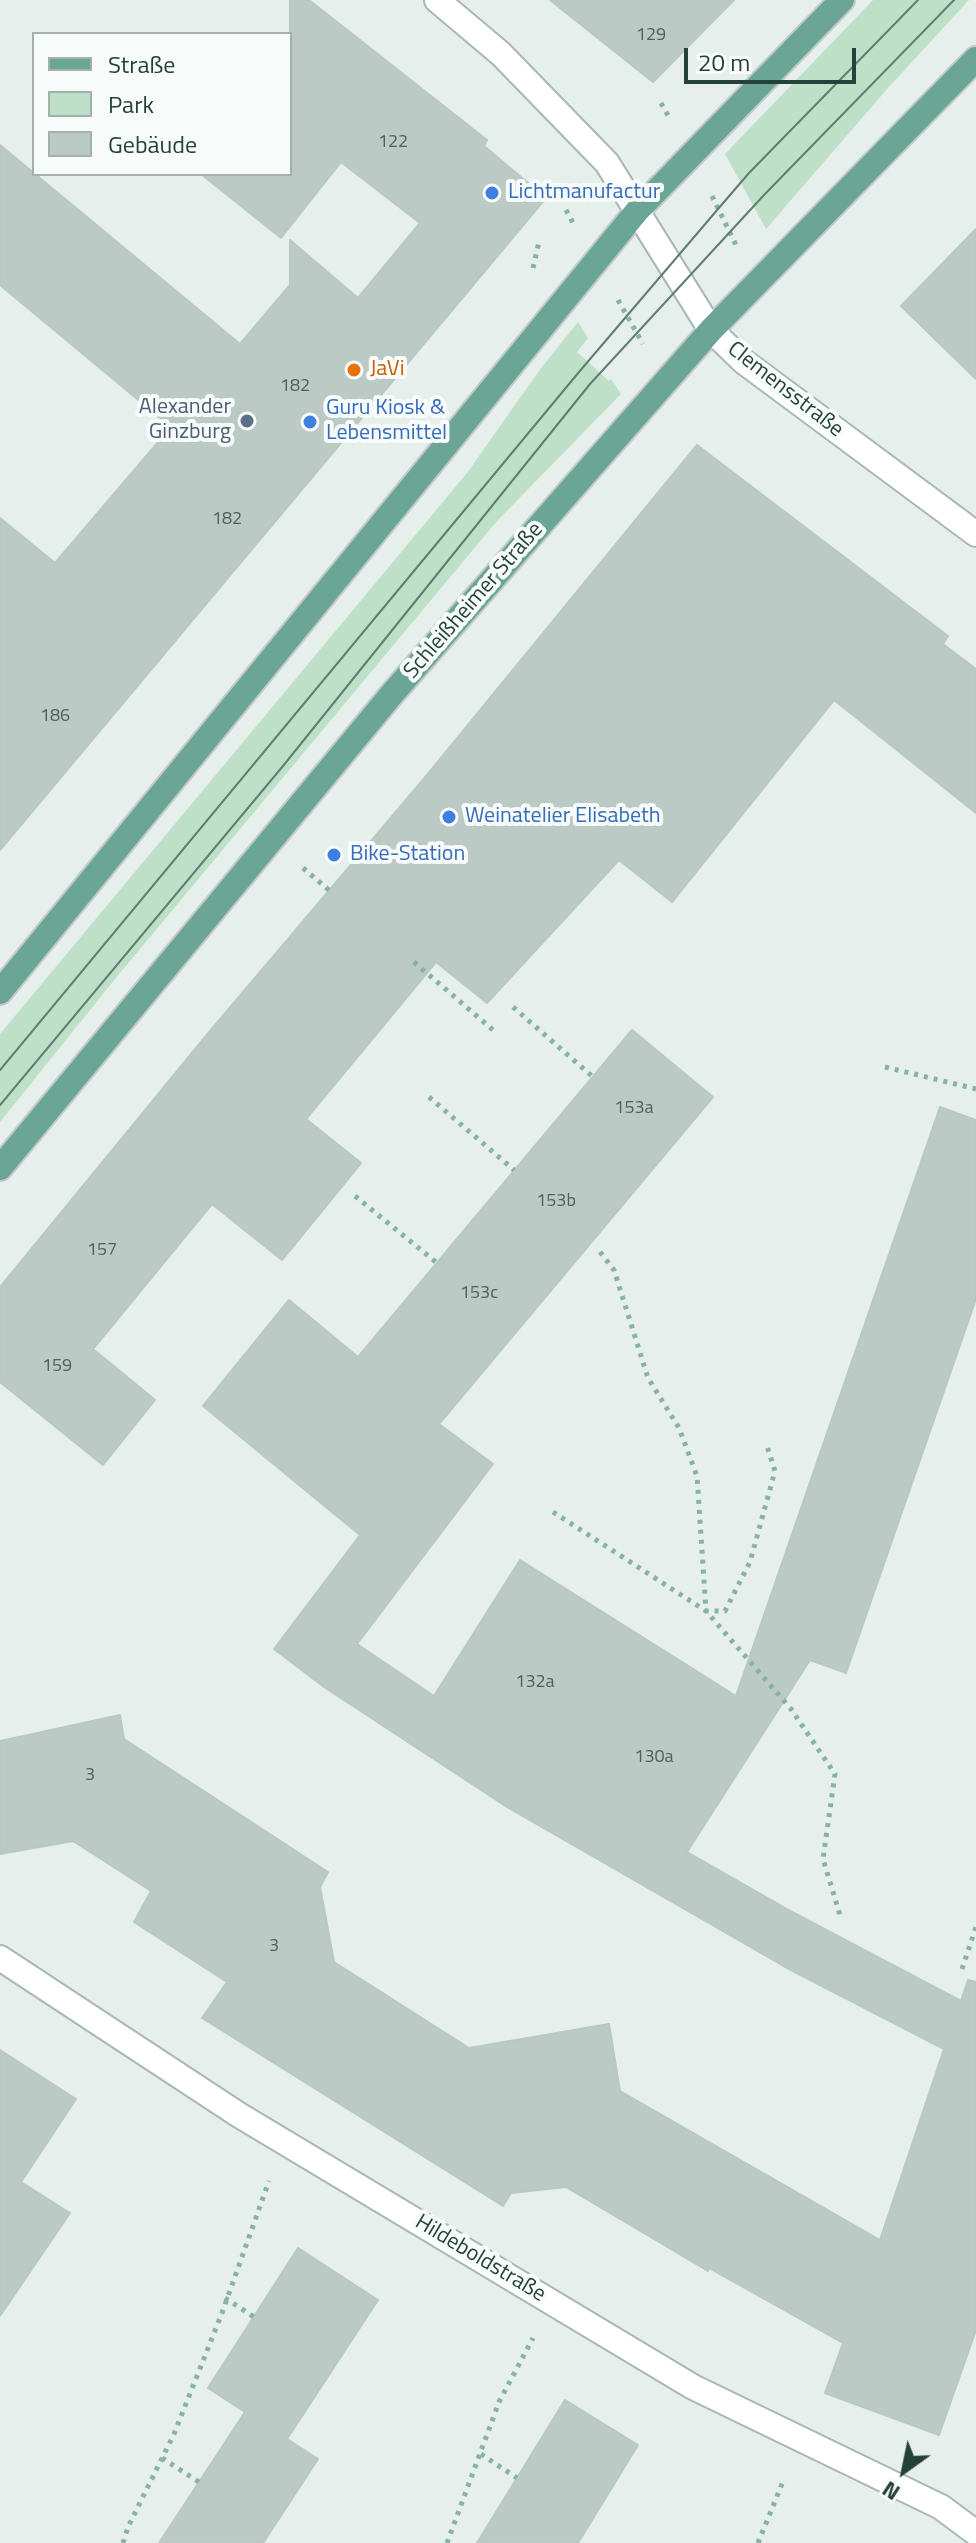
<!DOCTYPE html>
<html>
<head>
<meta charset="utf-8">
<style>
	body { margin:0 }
	#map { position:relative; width:976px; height:2543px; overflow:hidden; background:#e6efeb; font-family:"Titillium Web",sans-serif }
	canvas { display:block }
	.legend { position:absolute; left:32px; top:32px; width:260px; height:144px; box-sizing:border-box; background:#f7fbf9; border:2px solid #a3b1ad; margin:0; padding:10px 14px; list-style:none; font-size:24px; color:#24423a }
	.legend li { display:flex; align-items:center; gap:16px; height:40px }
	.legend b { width:40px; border:2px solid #a3b1ad }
	.north { position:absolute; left:864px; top:2431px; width:80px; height:80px; -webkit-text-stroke:6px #f7fbf9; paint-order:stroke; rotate:213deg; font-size:22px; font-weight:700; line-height:32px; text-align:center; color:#24423a }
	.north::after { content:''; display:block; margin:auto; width:28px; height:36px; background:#24423a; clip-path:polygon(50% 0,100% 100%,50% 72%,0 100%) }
	.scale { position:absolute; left:684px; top:48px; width:172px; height:36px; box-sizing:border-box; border:4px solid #24423a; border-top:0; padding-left:10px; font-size:24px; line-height:28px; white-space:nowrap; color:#24423a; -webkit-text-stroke:6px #f7fbf9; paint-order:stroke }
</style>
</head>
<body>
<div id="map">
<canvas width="976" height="2543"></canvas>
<ul class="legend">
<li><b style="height:10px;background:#6aa596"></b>Straße</li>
<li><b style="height:22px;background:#bfe0c8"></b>Park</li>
<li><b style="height:22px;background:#bbcac4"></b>Gebäude</li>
</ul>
<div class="north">N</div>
<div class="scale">20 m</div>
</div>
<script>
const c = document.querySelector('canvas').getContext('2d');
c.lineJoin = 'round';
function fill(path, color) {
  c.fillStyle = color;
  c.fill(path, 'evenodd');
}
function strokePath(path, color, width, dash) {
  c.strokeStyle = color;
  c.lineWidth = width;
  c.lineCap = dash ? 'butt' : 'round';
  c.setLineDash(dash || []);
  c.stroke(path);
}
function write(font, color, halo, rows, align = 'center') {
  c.font = font + ' "Titillium Web",sans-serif';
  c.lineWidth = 8;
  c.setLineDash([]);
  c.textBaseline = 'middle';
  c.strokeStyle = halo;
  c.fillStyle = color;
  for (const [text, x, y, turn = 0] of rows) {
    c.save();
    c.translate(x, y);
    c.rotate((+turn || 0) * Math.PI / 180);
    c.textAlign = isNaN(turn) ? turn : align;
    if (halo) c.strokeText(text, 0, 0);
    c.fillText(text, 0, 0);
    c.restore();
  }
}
fill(new Path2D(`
	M873 0H969L888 88 766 229 725 154Z
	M578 322 588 338 577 352 609 381 611 379 621 394 497 521 115 979 0 1122V1034L467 473 541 368Z`), '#bfe0c8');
const building = new Path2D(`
	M290 0H309L487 140 484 146 546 198 0 850V518L55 563 171 427 0 285V145L240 344 290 285V240L358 298 420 223 341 162 281 238 201 174H290Z
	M550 0H734L653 82Z
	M976 229V379L901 306Z
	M697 445 948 636 943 644 976 669V813L834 700 672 902 619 860 487 1003 436 962 306 1119 361 1163 282 1260 212 1204 93 1349 155 1400 103 1465 0 1382V1287L205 1037 427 775Z
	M632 1030 713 1097 439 1424 493 1464 357 1644 434 1696 520 1560 736 1696 940 1107 976 1120V1299L846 1673 810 1660 687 1852 794 1913 961 2001 968 1980 976 1982V2330L939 2435 825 2393 843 2343 709 2268 708 2271 566 2187 511 2193 503 2206 202 2018 227 1982 134 1922 151 1891 73 1841 0 1854V1741L120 1715 124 1739 328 1872 320 1887 334 1962 469 2048 609 2024 620 2091 880 2240 944 2049 787 1968 507 1807 324 1687 274 1649 360 1535 203 1406 289 1300 358 1357Z
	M0 2050 76 2099 21 2182 70 2213 0 2316Z
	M298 2248 378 2300 287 2439 318 2459 263 2543H159L245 2412 208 2388Z
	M565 2400 638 2445 578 2543H477Z`);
fill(building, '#bbcac4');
strokePath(building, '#b8c9c2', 2);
const minor = new Path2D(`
	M437 0 501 54 607 163 711 330 743 361 976 534
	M0 1958 239 2115 693 2387 941 2507 976 2533`);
const major = new Path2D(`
	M0 992 637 211 842 0
	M0 1168 392 694 711 330 976 59`);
strokePath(minor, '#a8b8b2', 28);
strokePath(major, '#c2cac8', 28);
strokePath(new Path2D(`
	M661 103 669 117
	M712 196 736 245
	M566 210 573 223
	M533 268 539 242
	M618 300 643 344
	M303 868 330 891
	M414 962 493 1030
	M513 1007 593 1077
	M885 1067 976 1089
	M429 1097 514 1170
	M355 1196 437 1263
	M600 1252 614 1270 648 1378 679 1428 697 1476 706 1611H725L750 1562 775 1471 767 1446
	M553 1512 706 1611 791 1709 835 1774 823 1859 840 1915
	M962 1969 976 1927
	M225 2298 254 2317
	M481 2454 517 2478
	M162 2458 199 2482
	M123 2543 128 2527 174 2434 222 2313 269 2181
	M447 2543 499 2402 533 2338
	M758 2543 784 2479`), '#86b3a5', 5, [4, 6]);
strokePath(minor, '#fff', 24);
strokePath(major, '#6aa596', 24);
strokePath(new Path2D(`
	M0 1070 579 372 718 209 749 173 918 0
	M0 1105 283 766 590 384 764 195 954 0`), '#5f7d75', 2);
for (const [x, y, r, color] of [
	[492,193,8,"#3f7fe0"],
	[354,370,8,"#e8710a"],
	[247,421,8,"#5c6f8a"],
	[310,422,8,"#3f7fe0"],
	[449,817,8,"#3f7fe0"],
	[334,855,8,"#3f7fe0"]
]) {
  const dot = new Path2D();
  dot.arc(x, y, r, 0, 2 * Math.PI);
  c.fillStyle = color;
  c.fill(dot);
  strokePath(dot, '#f7fbf9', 3);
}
write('18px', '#4a645c', null, [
	["129",651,36],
	["122",393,143],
	["182",295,387],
	["182",227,520],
	["186",55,717],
	["153a",634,1109],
	["153b",556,1202],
	["157",102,1251],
	["153c",479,1294],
	["159",57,1367],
	["132a",535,1683],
	["130a",654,1758],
	["3",90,1776],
	["3",274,1947]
]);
write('22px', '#366cbe', '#f7fbf9', [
	["Lichtmanufactur",508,193],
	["Guru Kiosk &",326,409],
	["Lebensmittel",326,434],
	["Weinatelier Elisabeth",465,817],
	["Bike-Station",350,855]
], 'left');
write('22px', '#c56008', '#f7fbf9', [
	["JaVi",370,370]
], 'left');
write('22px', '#24423a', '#f7fbf9', [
	["Clemensstraße",785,390,38],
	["Schleißheimer Straße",474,601,-49],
	["Hildeboldstraße",480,2259,31]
]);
write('22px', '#4e5e75', '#f7fbf9', [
	["Alexander",231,408],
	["Ginzburg",231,433]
], 'right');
</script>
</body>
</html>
